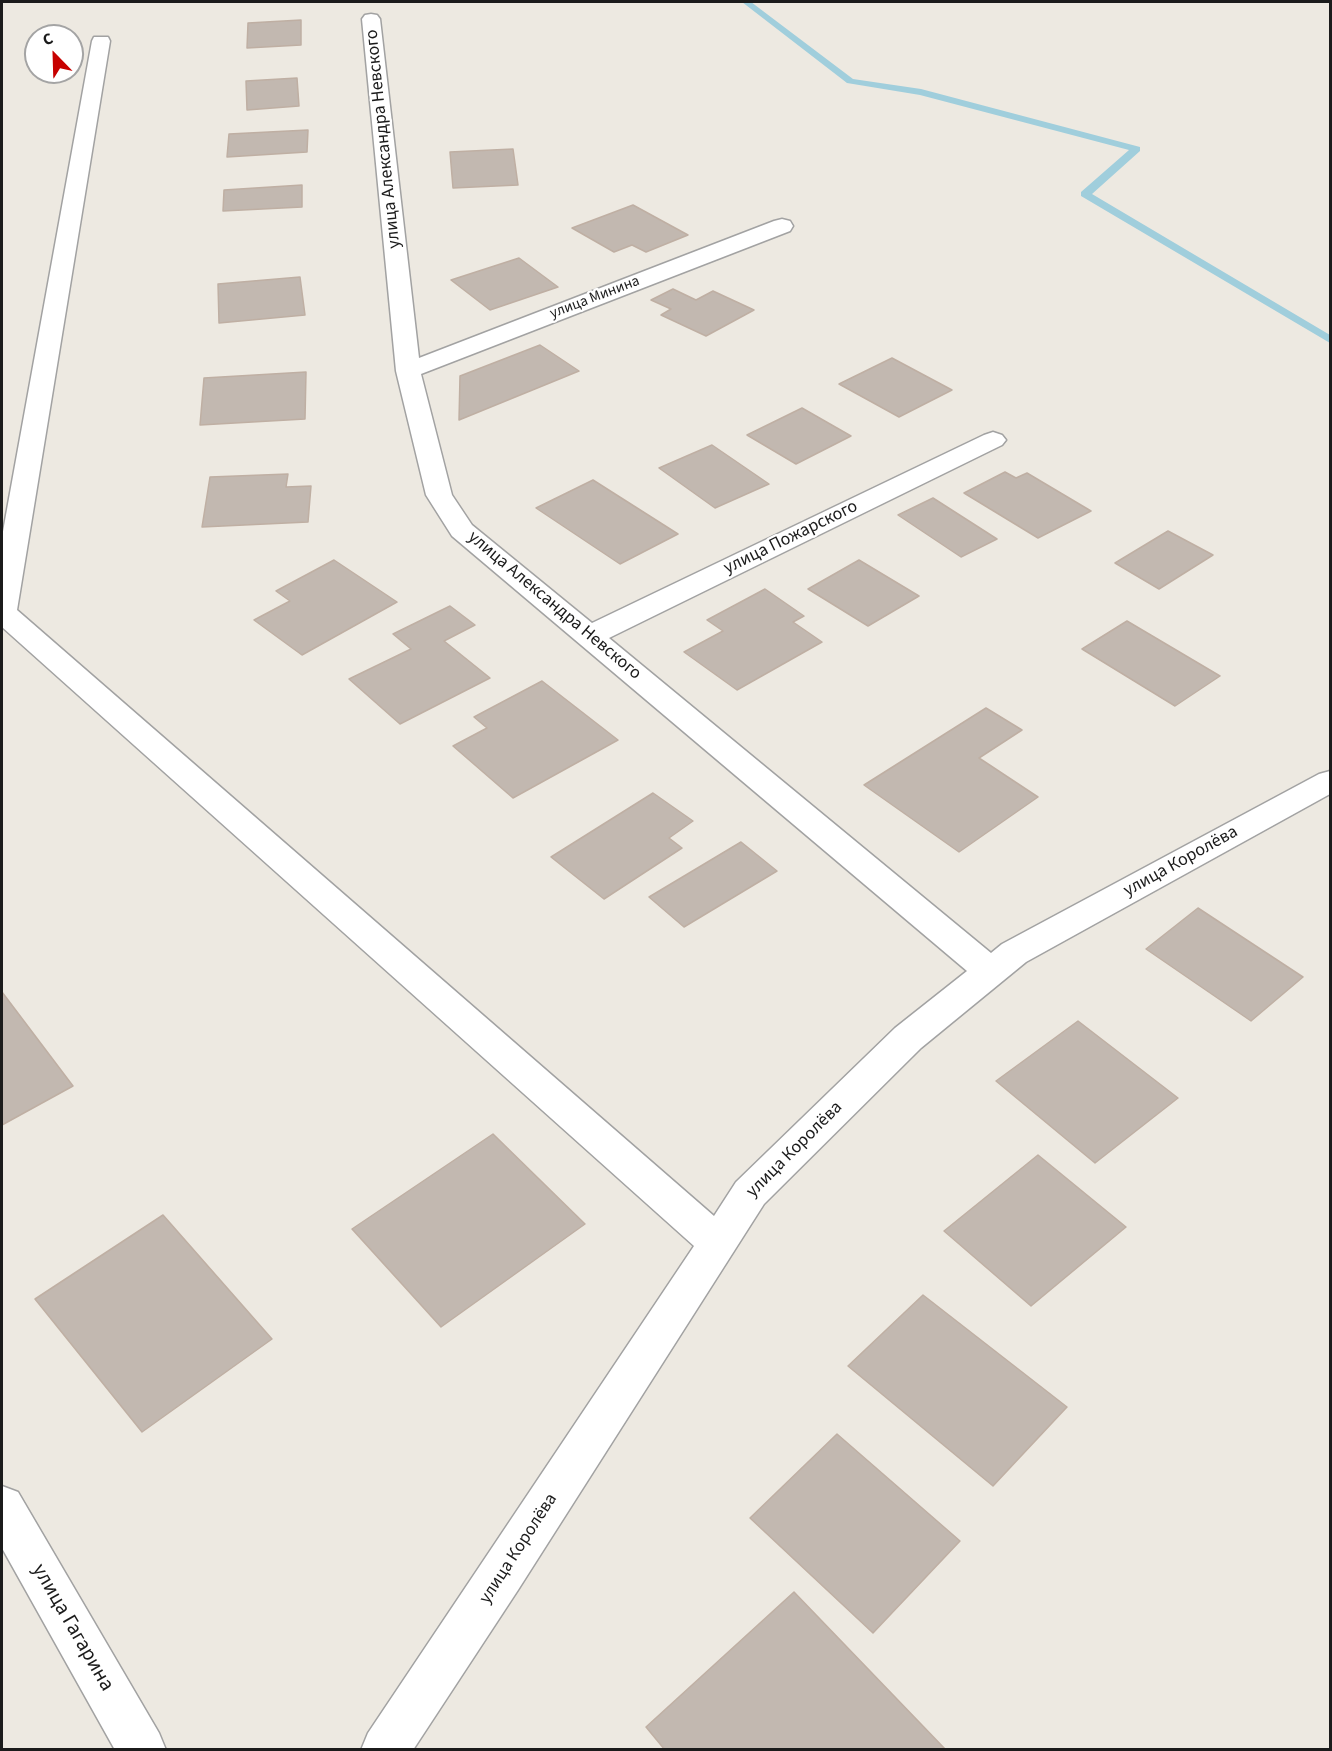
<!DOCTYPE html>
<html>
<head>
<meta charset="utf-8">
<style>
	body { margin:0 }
	#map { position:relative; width:1332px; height:1751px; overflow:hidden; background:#ede9e1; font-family:"Source Sans 3",sans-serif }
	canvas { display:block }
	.frame { position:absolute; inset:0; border:3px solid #1b1b1b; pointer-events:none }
	.north { position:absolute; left:24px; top:24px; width:60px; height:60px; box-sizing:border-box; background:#fff; border:2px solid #a4a4a4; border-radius:50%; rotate:337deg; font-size:16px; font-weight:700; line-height:24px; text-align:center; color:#1b1b1b }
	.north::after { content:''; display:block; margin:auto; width:21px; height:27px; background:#c70100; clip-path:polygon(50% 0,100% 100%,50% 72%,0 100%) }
</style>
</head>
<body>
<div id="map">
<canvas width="1332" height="1751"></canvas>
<div class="frame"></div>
<div class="north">С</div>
</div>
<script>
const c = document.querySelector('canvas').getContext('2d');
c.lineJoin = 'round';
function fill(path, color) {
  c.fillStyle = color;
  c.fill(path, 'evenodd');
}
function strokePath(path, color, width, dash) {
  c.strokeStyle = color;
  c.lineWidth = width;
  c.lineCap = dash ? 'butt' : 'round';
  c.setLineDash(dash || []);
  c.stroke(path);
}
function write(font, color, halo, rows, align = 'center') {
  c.font = font + ' "Source Sans 3",sans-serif';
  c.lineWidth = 4.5;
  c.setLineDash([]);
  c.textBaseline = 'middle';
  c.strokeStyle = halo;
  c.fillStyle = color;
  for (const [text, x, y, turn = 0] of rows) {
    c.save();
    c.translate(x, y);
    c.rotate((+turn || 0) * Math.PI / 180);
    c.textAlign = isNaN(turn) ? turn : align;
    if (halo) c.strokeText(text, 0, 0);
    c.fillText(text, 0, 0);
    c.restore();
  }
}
fill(new Path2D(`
	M742 2H751L853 79 921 89 1140 147V151L1092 194 1330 335V343L1081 196V192L1129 150 920 95 847 83Z`), '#a0cedc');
const building = new Path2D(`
	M301 20V45L247 48 248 23Z
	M297 78 299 106 247 110 246 81Z
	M308 130 307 152 227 157 229 134Z
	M513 149 518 185 453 188 450 152Z
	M302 185V207L223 211 224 190Z
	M633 205 688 235 646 252 632 245 614 252 572 228Z
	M519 258 558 287 490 310 451 280Z
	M300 277 305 315 219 323 218 284Z
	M673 289 696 300 713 291 754 310 706 336 661 315 671 309 651 300Z
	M540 345 579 371 459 420 460 376Z
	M892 358 952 390 899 417 839 384Z
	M306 372 305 419 200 425 204 378Z
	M802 408 851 436 796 464 747 435Z
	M712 445 769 484 715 508 659 468Z
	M1005 472 1016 478 1027 473 1091 511 1038 538 964 493Z
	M288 474 286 487 311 486 308 522 202 527 210 477Z
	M593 480 678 534 620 564 536 508Z
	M933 498 997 539 961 557 898 515Z
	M1168 531 1213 555 1159 589 1115 563Z
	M334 560 397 602 302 655 254 620 290 601 276 591Z
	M859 560 919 596 868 626 808 589Z
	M765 589 804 616 793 622 822 642 737 690 684 652 723 631 707 620Z
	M450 606 475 625 444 641 490 678 400 724 349 679 411 649 393 634Z
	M1127 621 1220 676 1175 706 1082 649Z
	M542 681 618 740 513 798 453 746 487 728 474 717Z
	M986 708 1022 730 979 758 1038 797 959 852 864 785Z
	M653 793 693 821 669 838 682 848 604 899 551 857Z
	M741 842 777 871 684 927 649 897Z
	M1198 908 1303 977 1251 1021 1146 949Z
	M2 992 73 1086 2 1125Z
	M1078 1021 1178 1098 1095 1163 996 1081Z
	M493 1134 585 1224 441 1327 352 1229Z
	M1038 1155 1126 1227 1031 1306 944 1231Z
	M163 1215 272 1339 142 1432 35 1299Z
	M923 1295 1067 1407 993 1486 848 1366Z
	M837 1434 960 1541 873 1633 750 1518Z
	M794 1592 946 1750H665L646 1727Z`);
fill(building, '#c2b8b0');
strokePath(building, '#bfafa3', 1.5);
const minor = new Path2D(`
	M371 14 377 15 380 19 419 358 774 221 782 219 790 221 793 226 790 231 421 374 452 495 472 525 592 623 984 435 993 432 1002 435 1006 440 1002 445 609 638 991 953 1002 944 1319 774 1330 771V794L1026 962 921 1048 764 1204 518 1590 413 1750H361L368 1733 694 1246 2 627V537L92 41 94 37H108L110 41 17 610 714 1216 736 1182 895 1028 967 971 452 536 426 495 396 371 362 19 365 15Z
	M2 1486 18 1492 159 1733 166 1750H115L2 1548Z`);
strokePath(minor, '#a2a2a2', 3);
fill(minor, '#fff');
write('15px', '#1b1b1b', '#fff', [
	["улица Минина",595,298,-21]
]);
write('18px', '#1b1b1b', '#fff', [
	["улица Александра Невского",384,139,-96],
	["улица Пожарского",791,538,-26],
	["улица Александра Невского",554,606,40],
	["улица Королёва",1181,862,-29],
	["улица Королёва",795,1150,-45],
	["улица Королёва",519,1549,-57]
]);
write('21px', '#1b1b1b', '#fff', [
	["улица Гагарина",72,1628,60]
]);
</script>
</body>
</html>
